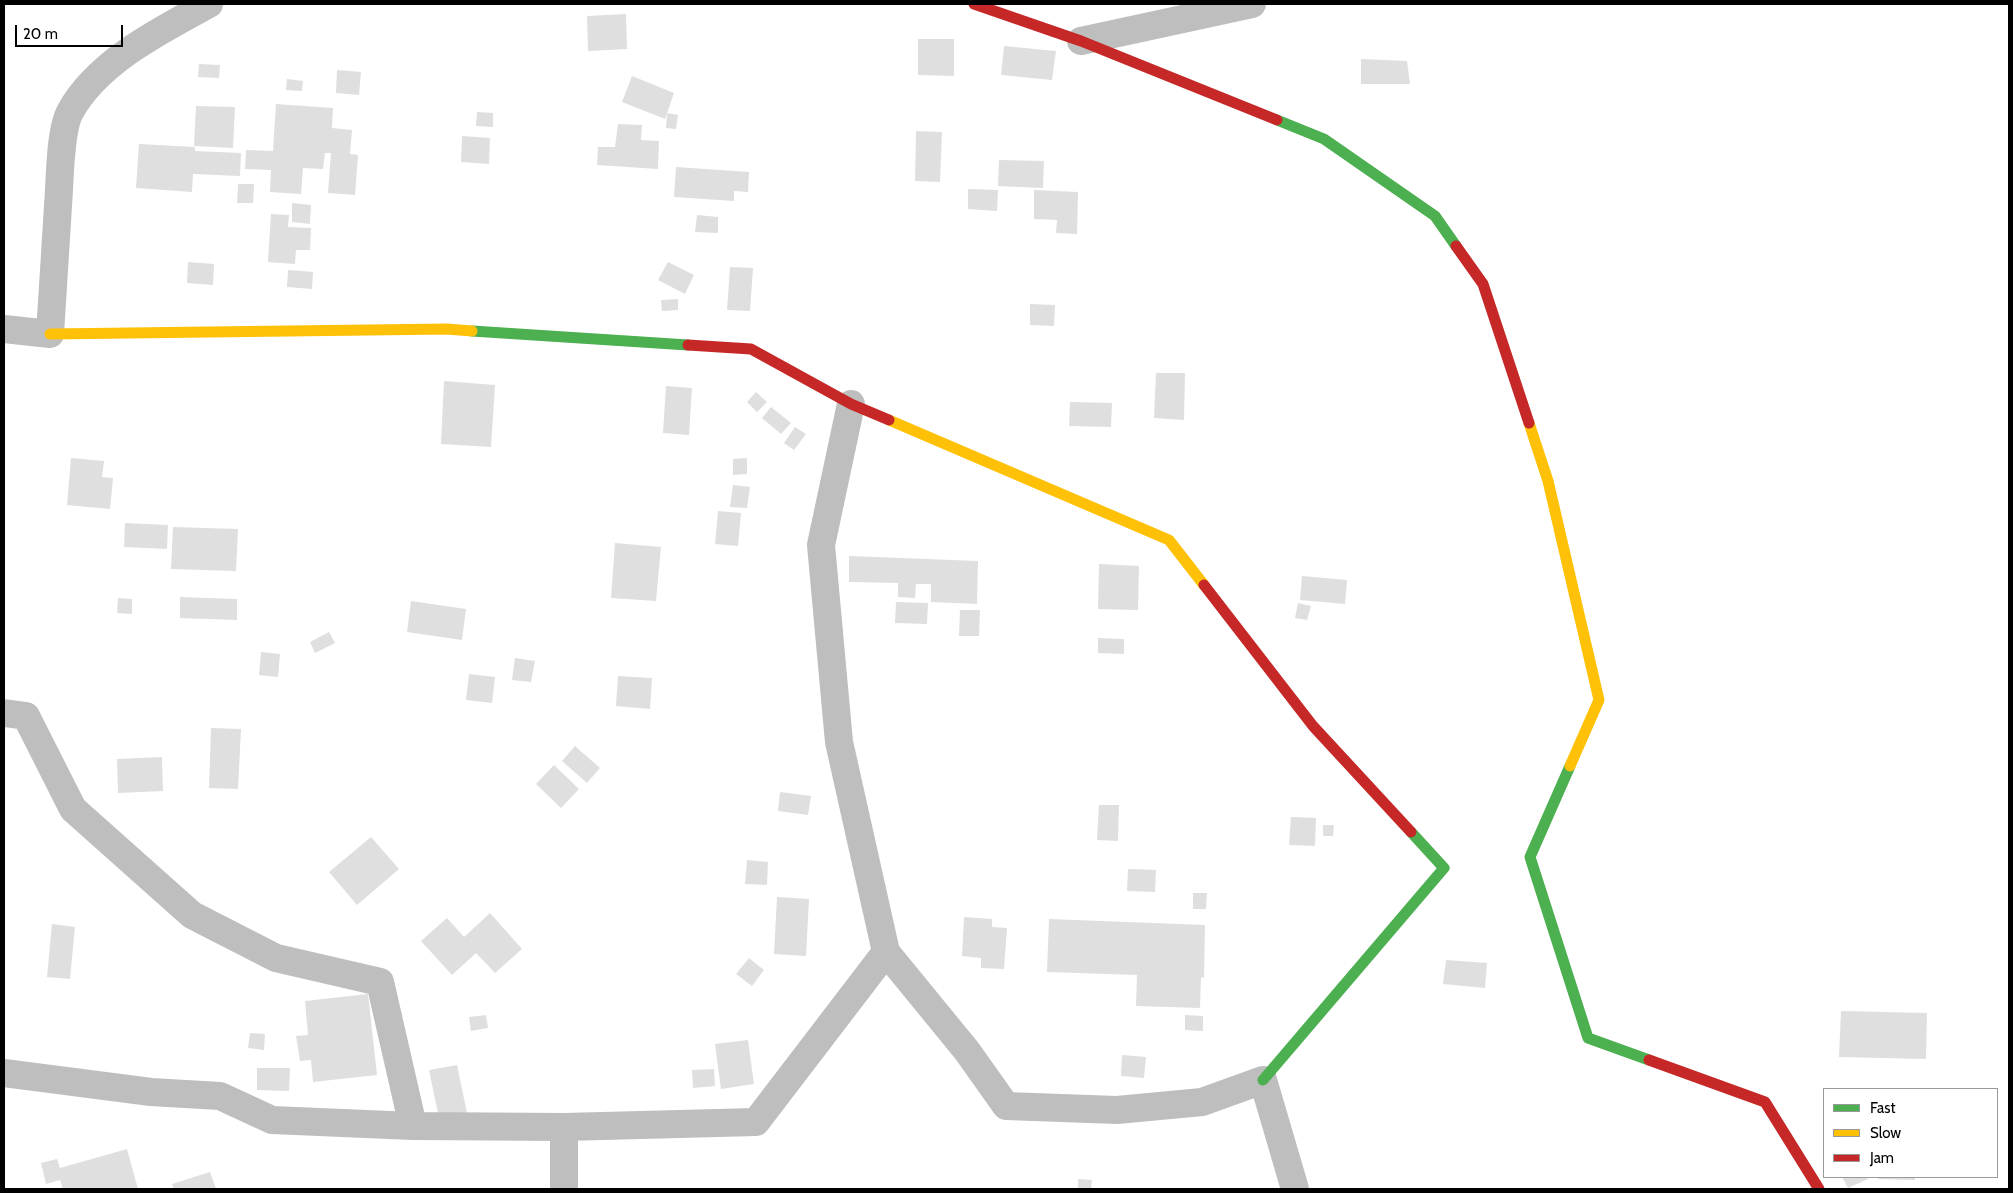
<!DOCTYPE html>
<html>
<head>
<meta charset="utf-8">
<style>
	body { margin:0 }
	#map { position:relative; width:2013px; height:1193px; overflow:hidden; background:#fff; font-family:Cabin,sans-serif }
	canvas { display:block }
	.frame { position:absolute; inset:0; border:5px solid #000; pointer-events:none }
	.legend { position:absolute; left:1823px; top:1088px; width:175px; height:90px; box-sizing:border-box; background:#fff; border:1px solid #999; margin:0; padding:6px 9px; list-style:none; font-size:15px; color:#000 }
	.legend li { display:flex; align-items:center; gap:10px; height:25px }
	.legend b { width:25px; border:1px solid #999 }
	.scale { position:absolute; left:15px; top:25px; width:108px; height:22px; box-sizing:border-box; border:2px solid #000; border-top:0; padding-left:6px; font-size:15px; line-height:18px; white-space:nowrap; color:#000; -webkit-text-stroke:4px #fff; paint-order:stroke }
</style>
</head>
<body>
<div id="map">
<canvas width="2013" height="1193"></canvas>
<div class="frame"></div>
<ul class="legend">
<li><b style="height:6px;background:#4caf50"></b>Fast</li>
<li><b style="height:6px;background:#ffc107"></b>Slow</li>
<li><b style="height:6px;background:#c62828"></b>Jam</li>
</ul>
<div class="scale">20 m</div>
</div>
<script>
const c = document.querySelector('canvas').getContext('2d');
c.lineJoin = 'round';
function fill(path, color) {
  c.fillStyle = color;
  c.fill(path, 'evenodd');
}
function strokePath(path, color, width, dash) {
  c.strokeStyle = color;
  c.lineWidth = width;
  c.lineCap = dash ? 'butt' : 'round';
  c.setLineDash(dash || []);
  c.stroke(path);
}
fill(new Path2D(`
	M626 14 627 49 588 51 587 16Z
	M918 39H954V76L918 75Z
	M1004 46 1056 51 1052 80 1001 75Z
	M1361 59 1407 61 1410 84H1361Z
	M199 64 220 65 219 78 198 77Z
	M337 70 361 72 359 95 336 93Z
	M632 76 674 93 665 119 622 102Z
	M287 79 303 81 302 91 286 90Z
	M276 104 333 108 332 128 352 130 350 154 358 155 355 195 328 193 331 153H325L323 169 303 168 301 194 270 192 271 170 245 169 246 150 273 151Z
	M196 106 235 107 233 148 194 146Z
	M477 112 493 113V127L476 126Z
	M667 113 678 115 676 129 666 128Z
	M618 124 642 125 641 140 659 141 658 169 597 165 598 147H615Z
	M916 131 942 132 940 182 915 181Z
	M462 136 490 138 489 164 461 162Z
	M139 144 195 147V151L241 153 240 176 193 174 192 192 136 188Z
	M999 160 1044 161 1043 188 998 186Z
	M676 167 749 172 748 192 734 191V201L674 197Z
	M238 184H254L253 203H237Z
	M968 189 998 190 997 211 968 209Z
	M1034 190 1078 192 1077 234 1056 233 1057 220 1034 219Z
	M292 203 311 205 310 224 292 222Z
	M271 214 289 215 288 227 311 228 310 250H296L295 264 268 262Z
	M697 215 718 217V233L695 232Z
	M188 262 214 264 213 285 187 283Z
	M668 262 694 275 685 294 658 280Z
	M730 267 753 268 750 311 727 310Z
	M288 270 313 272 312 289 287 287Z
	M678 299V310L662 311 661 300Z
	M1030 304 1055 305 1054 326 1030 325Z
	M1156 373H1185L1184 420 1154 418Z
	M444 381 495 385 491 447 441 444Z
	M666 386 692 388 689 435 663 433Z
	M756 392 767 402 757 412 747 402Z
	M1070 402 1112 403 1111 427 1069 426Z
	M771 407 791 423 781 434 762 418Z
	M795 427 806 434 794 450 784 443Z
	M71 458 104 461 102 477 113 478 110 509 67 505Z
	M747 458V474L733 475V459Z
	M733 485 750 487 747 508 730 507Z
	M718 511 741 513 738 546 715 544Z
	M125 523 168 525 167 549 124 547Z
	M173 527 238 529 236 571 171 569Z
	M615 543 661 547 656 601 611 598Z
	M849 556 978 561 977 604 931 602V584H916L915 598 898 597V583L849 582Z
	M1099 564 1139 566 1138 610 1098 609Z
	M1302 576 1347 580 1345 604 1300 600Z
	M180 597 237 599V620L180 618Z
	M118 598 132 599V614L117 613Z
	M411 601 466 609 462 640 407 632Z
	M896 602 928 603 927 624 895 623Z
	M1298 603 1311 606 1307 620 1295 618Z
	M960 610H980L979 636H959Z
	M329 632 335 643 315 653 310 642Z
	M1098 638 1124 639V654L1098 653Z
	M261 652 280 654 278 677 259 675Z
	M515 658 535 661 531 682 512 680Z
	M469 674 495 677 492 703 466 700Z
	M618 676 652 678 650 709 616 706Z
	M211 728 241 729 238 789 209 788Z
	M575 746 600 768 587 783 562 761Z
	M162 757 163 791 118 793 117 759Z
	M554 765 579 789 561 808 536 784Z
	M780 792 811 796 808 815 778 811Z
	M1099 805H1119L1118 841 1097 840Z
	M1291 817 1316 818 1315 846 1289 845Z
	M1323 825H1334L1333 836H1323Z
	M371 837 399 869 357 905 329 872Z
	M747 860 768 862 767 885 745 884Z
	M1128 869 1156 870 1155 892 1127 891Z
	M1193 893H1207L1206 909H1193Z
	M777 897 809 899 806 956 774 954Z
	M490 913 522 949 495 973 476 953 452 975 421 941 447 918 464 937Z
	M964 917 992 919V927L1007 928 1004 969 981 968V958L962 956Z
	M1049 919 1205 925 1204 978 1201 977 1200 1008 1136 1006 1137 975 1047 972Z
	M52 924 75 927 70 979 47 977Z
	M749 958 764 970 752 986 736 974Z
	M1446 960 1487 963 1485 988 1443 984Z
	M368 994 377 1075 313 1082 311 1060 300 1061 296 1036 308 1035 305 1001Z
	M1841 1011 1927 1013 1926 1059 1839 1057Z
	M486 1015 488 1028 471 1031 469 1017Z
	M1185 1015 1203 1016V1031L1185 1030Z
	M250 1033 265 1034 264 1050 248 1048Z
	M748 1040 754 1084 721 1089 715 1044Z
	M1122 1055 1146 1057 1144 1078 1121 1076Z
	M457 1065 467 1113 439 1118 429 1070Z
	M257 1068H290L289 1091 257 1090Z
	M714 1069 715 1086 693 1088 692 1070Z
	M127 1149 138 1189H63L60 1180 46 1184 41 1163 57 1159 60 1168Z
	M210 1172 216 1189H174L172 1184Z
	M1842 1177H1867L1868 1179 1848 1188Z
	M1878 1177H1915V1180L1878 1179Z
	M1078 1179 1092 1180 1091 1189H1078Z`), '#dfdfdf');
strokePath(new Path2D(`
	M1081 41 1252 4
	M4 329 50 334C53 286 56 238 59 190 60 171 61 128 70 112 97 62 161 30 209 4
	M851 404 821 545 839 742 886 952
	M4 713 26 716 73 809 192 915 276 958 380 982 413 1126
	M4 1073 151 1092 220 1096 272 1120 413 1126 564 1127 756 1122 886 952 967 1051 1006 1106 1117 1110 1202 1102 1263 1080 1295 1189
	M564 1127V1189`), '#bebebe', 28);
strokePath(new Path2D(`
	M1277 120 1324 139 1435 216 1456 246
	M472 331 688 345
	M1570 766 1530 857 1588 1038 1649 1060
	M1263 1080 1444 868 1411 832`), '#4caf50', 11);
strokePath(new Path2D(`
	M50 334 447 329 472 331
	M889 420 1169 540 1204 585
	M1529 423 1548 481 1599 700 1570 766`), '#ffc107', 11);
strokePath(new Path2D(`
	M974 4 1081 41 1277 120
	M1456 246 1483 284 1529 423
	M688 345 751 349 851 404 889 420
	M1204 585 1313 726 1411 832
	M1649 1060 1765 1102 1819 1189`), '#c62828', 11);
</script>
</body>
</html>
